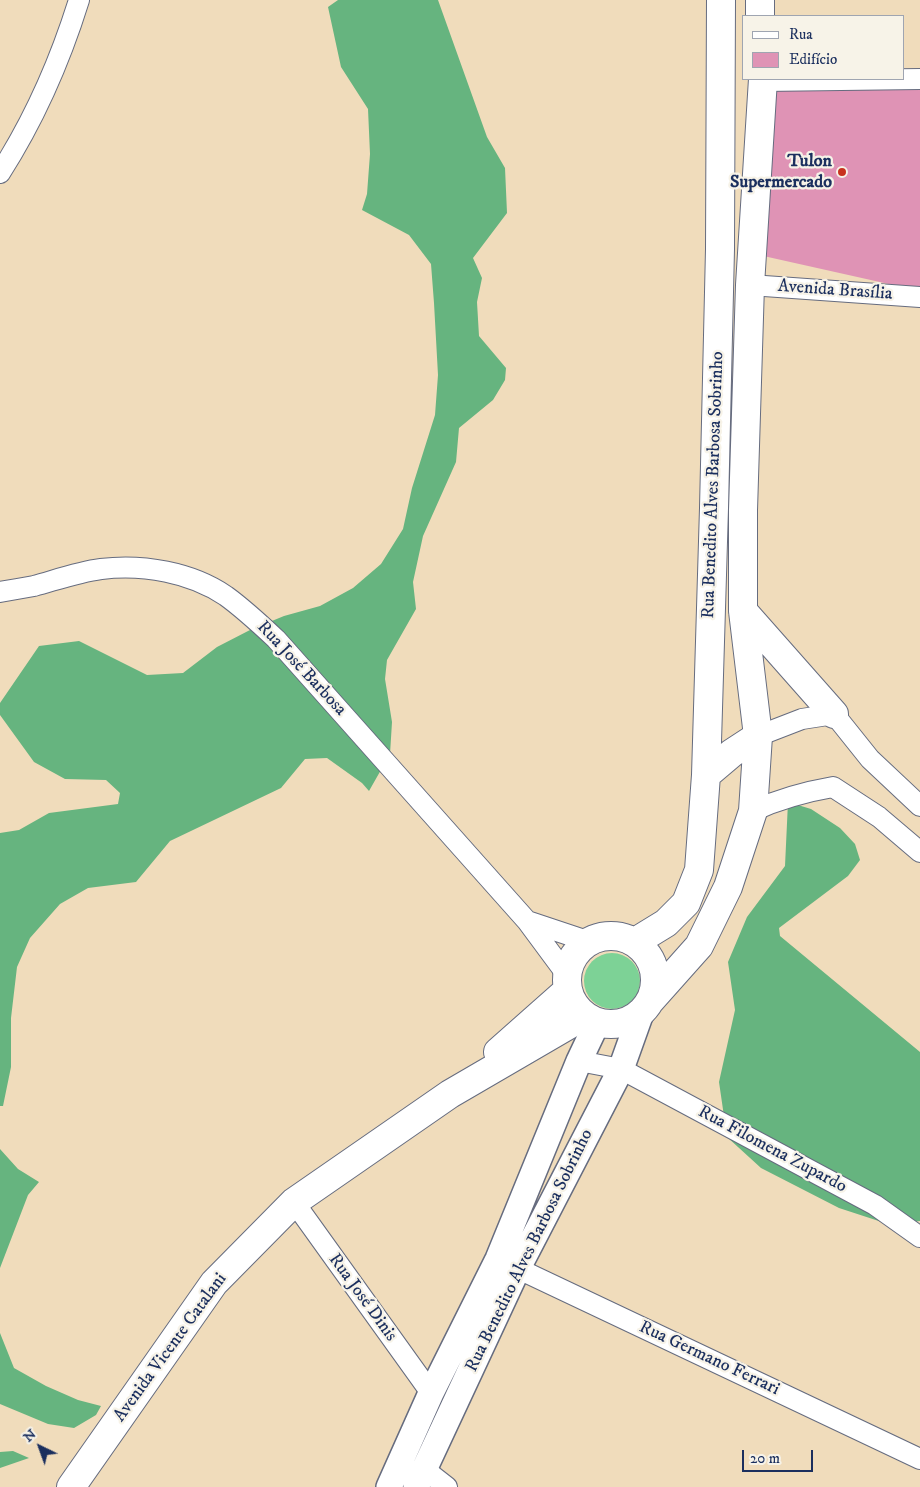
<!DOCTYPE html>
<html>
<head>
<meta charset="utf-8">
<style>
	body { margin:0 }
	#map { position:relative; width:920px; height:1487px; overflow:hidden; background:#f0dcbb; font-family:"IM FELL DW Pica",serif }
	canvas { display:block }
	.legend { position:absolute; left:742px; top:15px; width:162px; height:65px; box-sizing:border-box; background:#f7f3e8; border:1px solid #9fa5b1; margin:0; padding:6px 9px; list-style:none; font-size:15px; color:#1b2f5e }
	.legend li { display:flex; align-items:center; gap:10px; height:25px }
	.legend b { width:25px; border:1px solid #9fa5b1 }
	.north { position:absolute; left:15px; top:1422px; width:50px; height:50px; -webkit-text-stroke:4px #f7f3e8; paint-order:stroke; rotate:318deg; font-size:14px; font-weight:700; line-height:20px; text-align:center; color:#1b2f5e }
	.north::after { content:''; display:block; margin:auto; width:18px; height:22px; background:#1b2f5e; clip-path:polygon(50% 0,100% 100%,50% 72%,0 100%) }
	.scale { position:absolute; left:742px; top:1450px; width:71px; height:22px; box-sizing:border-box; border:2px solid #1b2f5e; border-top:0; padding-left:6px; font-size:15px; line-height:18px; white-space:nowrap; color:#1b2f5e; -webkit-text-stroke:4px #f7f3e8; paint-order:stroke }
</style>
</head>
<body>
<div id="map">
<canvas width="920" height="1487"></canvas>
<ul class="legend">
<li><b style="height:6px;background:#fff"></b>Rua</li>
<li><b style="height:14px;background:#df93b5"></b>Edifício</li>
</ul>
<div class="north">N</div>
<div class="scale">20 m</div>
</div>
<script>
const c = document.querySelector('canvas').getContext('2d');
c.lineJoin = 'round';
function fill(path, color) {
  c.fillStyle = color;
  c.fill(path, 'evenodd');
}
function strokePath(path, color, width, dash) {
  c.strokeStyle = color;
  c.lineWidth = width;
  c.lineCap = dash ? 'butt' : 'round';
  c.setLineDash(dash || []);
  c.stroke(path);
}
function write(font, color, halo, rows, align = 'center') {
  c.font = font + ' "IM FELL DW Pica",serif';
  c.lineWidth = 4.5;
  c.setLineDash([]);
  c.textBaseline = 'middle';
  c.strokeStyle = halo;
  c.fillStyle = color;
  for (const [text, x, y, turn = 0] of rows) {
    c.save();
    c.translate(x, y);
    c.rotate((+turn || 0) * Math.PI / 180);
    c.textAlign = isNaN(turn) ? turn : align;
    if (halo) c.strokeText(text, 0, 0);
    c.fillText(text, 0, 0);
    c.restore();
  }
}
fill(new Path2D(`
	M584 981a28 28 0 1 1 56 0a28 28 0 1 1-56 0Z`), '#7dd296');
fill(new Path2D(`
	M338 0H438L487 137 505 168 507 213 473 258 482 278 477 302 479 336 506 368 505 380 493 400 459 428 456 462 423 536 413 582 416 609 387 660 385 679 392 722 390 754 369 791 362 783 327 758 305 759 281 788 170 841 136 882 88 888 60 904 30 938 17 967 11 1018V1067L3 1106H0V833L19 830 49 813 118 804 120 793 106 780 65 779 34 762 0 715V703L39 646 79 641 147 675 183 673 217 647 250 630 284 616 320 606 353 588 381 564 403 529 412 488 435 415 438 375 434 303 431 264 409 235 362 210 367 194 370 154 368 109 341 67 328 7Z
	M788 802 811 809 840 828 855 844 860 860 848 876 779 928 780 936 920 1052V1221L891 1225 839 1208 761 1168 727 1137 719 1082 735 1010 728 962 747 917 785 866Z
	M0 1149 18 1169 39 1182 28 1195 0 1268Z
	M0 1333 14 1368 46 1386 78 1400 101 1406 96 1415 74 1428 48 1424 0 1404Z
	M13 1451 29 1458 0 1468V1452Z`), '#66b47f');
fill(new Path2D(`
	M767 84 920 89V291L759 255Z`), '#df93b5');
const minor = new Path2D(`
	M763 81 920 79
	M0 173C34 120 60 61 79 0
	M750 285 920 297
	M0 592C11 590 23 588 34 586 56 580 78 572 101 569 143 564 191 572 226 596 244 609 260 624 276 639L527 921 567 975
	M758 736 802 719 834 714 870 759 920 806
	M753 811C779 799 804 792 833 787L879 817 920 852
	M527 921 590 942
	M579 1061 621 1069 875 1205 920 1237
	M294 1202 431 1393
	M506 1263 920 1459
	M424 1469 447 1487`);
const tertiary = new Path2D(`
	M389 1487 431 1393 498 1259 579 1061 597 1023
	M416 1487 518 1268 621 1069 641 1013`);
const primary = new Path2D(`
	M760 0V16
	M743 611 834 714
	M706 775 732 753 758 736
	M567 980a44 44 0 1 1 88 0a44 44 0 1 1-88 0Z
	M635 942 666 923 686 903 699 870 706 775 714 508 720 249 721 0
	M650 1001 699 946 728 887 753 811 758 736 743 611V510L750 285 763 79
	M498 1052 568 990
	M71 1487 214 1283 294 1202 450 1094 584 1016`);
strokePath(minor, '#666c7f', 22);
strokePath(tertiary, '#666c7f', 28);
strokePath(primary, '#666c7f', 30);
strokePath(minor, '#fff', 20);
strokePath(tertiary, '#fff', 25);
strokePath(primary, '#fff', 28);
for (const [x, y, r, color] of [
	[842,172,5,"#c8321e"]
]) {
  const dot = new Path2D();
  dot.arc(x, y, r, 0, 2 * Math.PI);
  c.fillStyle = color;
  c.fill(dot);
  strokePath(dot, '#f7f3e8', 2);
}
write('bold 18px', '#1b2f5e', '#f7f3e8', [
	["Tulon",832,162],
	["Supermercado",832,183]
], 'right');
write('18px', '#1b2f5e', '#f7f3e8', [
	["Avenida Brasília",835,291,4],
	["Rua Benedito Alves Barbosa Sobrinho",714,485,-88],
	["Rua José Barbosa",301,669,47],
	["Rua Filomena Zupardo",772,1150,28],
	["Rua Benedito Alves Barbosa Sobrinho",530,1251,-64],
	["Rua José Dinis",362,1298,54],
	["Avenida Vicente Catalani",171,1348,-54],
	["Rua Germano Ferrari",709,1359,25]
]);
</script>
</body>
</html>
